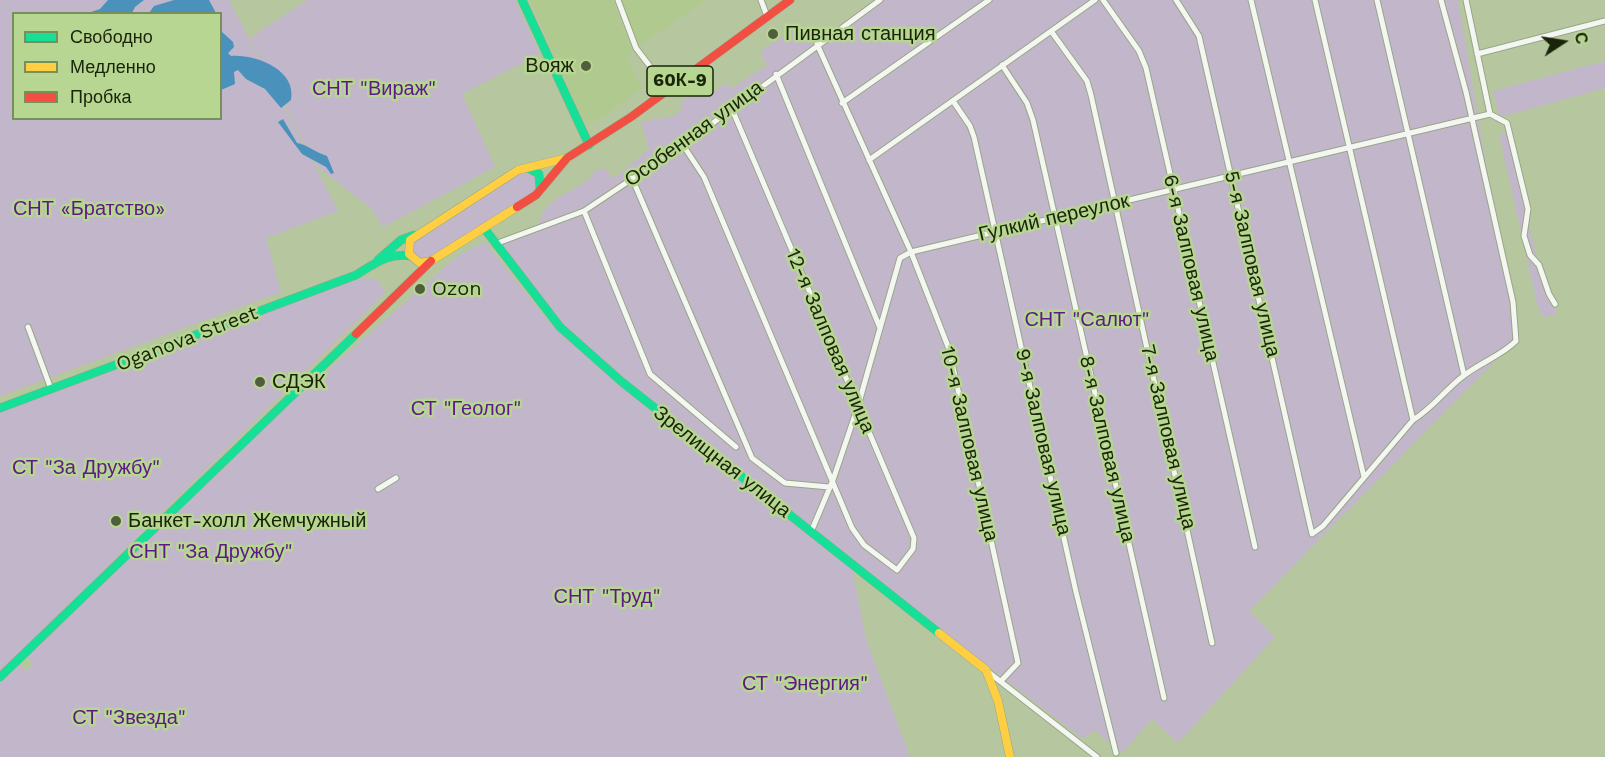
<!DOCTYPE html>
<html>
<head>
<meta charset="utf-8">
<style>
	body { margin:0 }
	#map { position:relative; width:1605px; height:757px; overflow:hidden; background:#b6c7a0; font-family:"Work Sans",sans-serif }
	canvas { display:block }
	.legend { position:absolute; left:12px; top:12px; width:210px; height:108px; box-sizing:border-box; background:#b7d691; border:2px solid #788f5b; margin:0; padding:8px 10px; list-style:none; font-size:18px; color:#192409 }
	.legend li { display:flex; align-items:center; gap:12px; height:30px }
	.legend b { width:30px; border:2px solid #788f5b }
	.north { position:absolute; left:1533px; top:12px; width:60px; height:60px; -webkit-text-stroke:4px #b7d691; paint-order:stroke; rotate:78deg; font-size:16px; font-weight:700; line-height:24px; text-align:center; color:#192409 }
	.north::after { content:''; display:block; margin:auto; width:21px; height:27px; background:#192409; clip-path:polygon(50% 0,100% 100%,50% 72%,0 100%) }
</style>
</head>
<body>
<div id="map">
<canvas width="1605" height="757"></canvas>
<ul class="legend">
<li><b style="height:8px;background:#16e098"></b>Свободно</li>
<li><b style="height:8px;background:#ffcf43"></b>Медленно</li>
<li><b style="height:8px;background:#f24e42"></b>Пробка</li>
</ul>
<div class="north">С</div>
</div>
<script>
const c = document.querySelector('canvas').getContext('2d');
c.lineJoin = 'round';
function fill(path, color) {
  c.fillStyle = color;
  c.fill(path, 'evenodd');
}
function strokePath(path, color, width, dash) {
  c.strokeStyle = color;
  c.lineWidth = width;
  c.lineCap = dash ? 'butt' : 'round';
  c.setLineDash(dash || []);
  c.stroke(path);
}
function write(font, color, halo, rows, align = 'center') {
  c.font = font + ' "Work Sans",sans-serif';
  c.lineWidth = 5;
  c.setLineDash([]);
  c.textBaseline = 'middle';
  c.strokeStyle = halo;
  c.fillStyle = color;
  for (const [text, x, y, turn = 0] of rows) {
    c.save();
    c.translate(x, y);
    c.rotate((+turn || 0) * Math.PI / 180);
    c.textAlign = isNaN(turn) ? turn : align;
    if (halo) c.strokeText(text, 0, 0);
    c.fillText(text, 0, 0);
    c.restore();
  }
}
fill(new Path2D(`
	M529 0H612L633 52 626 57 642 88 608 113 586 125Z
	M619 0H706L637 47Z`), '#afc98e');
fill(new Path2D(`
	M0 0H229L338 211 266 238 281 292 0 396ZM14 14H220V118H14Z
	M307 0H515L540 54 462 94 495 167 383 227 371 208 316 166 250 38Z
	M874 0H1458L1516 339 1249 611 1275 637 1178 743 1152 719 1122 753 1094 730 1083 739 852 562 635 388 556 319 497 242 547 222 539 224C542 202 568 193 584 183 593 178 592 167 606 169L613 179 649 149 641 122 674 116 682 110V101L697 91 703 99 727 83 731 88 734 87 767 65 760 52 800 25 813 44Z
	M1605 61V88L1500 117 1493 91Z
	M1499 134H1508L1546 297 1555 304 1556 315 1543 317 1537 304Z
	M528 172 536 177 538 186 533 192 429 258 421 259 414 254 413 243 521 173Z
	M485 242 549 322 577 348 852 568 866 639 910 757H0V681L18 663 26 671 33 664 27 656 277 415 460 254Z
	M362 278 376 279 386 292 0 672V409Z`), '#c2b6ca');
fill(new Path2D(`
	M108 0H144L135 7 132 13H88L100 9Z
	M174 0H209L216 13H149L154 6Z
	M221 31 233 42 234 47 228 53 231 56C254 54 297 69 291 100L281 108 265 89 246 79 238 70 234 72 235 84 221 90Z
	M283 119 297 143C306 144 316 153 327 156L334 173 331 174 326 167 302 154 278 122Z`), '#4a92bc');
const street = new Path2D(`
	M618 0 636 48 668 90
	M761 0 767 16
	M1103 0 1139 51 1146 68 1255 547
	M1176 0 1199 36 1312 534 1323 526 1413 420C1432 409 1445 390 1462 377 1479 363 1501 356 1516 341L1513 302 1466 92 1441 0
	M1251 0 1364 477
	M1315 0 1413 420
	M1377 0 1464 375
	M1466 0 1490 114 1507 123 1528 209 1524 236 1530 255 1539 265 1549 294 1555 304
	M1051 31 1087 81 1091 95 1212 643
	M817 44 911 252 949 349 1018 663 1001 681
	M1477 54 1605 21
	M1002 65 1027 103 1033 120 1164 698
	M776 74 880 328
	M953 101 970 126 974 137 1076 592 1116 753
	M842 103 989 0
	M683 145 704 177 852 528 864 545 897 570 913 549 914 538 732 109
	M869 160 1095 0
	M632 178 752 458 785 483 829 487
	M584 211 650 374 736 447
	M495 244 584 211 683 145 880 0
	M28 327 51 389
	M378 489 396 478
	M811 532 833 480 858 406 900 258 911 252 1490 114
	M987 671 1097 757`);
const fast = new Path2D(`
	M522 0 589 145
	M528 168 539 174 540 189
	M484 228 560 327 622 382 939 633
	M378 260 401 240 414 235
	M0 408 356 275C374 264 389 252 411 256
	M0 677 356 334`);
const slow = new Path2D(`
	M517 207 431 261 420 263 409 254 410 240 518 170 567 158
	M939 633 986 670 998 701 1010 757`);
const jam = new Path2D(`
	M517 207 536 195 567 158 631 117 790 0
	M356 334 431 261`);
strokePath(street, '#98a687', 7);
strokePath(fast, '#98a687', 9);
strokePath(slow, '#98a687', 9);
strokePath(jam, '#98a687', 9);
strokePath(street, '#f4f7f1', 5);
strokePath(fast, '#16e098', 8);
strokePath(slow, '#ffcf43', 8);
strokePath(jam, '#f24e42', 8);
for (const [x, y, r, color] of [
	[773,34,6,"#505d3e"],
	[586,66,6,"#505d3e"],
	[420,289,6,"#505d3e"],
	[260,382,6,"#505d3e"],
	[116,521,6,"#505d3e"]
]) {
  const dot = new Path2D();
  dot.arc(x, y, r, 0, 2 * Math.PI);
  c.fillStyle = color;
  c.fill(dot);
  strokePath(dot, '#b7d691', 2);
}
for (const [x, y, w] of [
	[680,81,66]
]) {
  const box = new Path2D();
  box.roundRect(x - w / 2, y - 15, w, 30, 4.5);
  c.fillStyle = '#b7d691';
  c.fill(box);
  strokePath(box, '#192409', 1.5);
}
write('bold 18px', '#192409', null, [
	["60К-9",680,81]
]);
write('20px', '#192409', '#b7d691', [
	["Пивная станция",785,34],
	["Вояж",574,66,"right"],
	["Ozon",432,289],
	["СДЭК",272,382],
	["Банкет-холл Жемчужный",128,521]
], 'left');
write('20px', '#5e1889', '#b7d691', [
	["СНТ \"Вираж\"",374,89],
	["СНТ «Братство»",89,209],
	["СНТ \"Салют\"",1087,320],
	["СТ \"Геолог\"",466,409],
	["СТ \"За Дружбу\"",86,468],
	["СНТ \"За Дружбу\"",211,552],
	["СНТ \"Труд\"",607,597],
	["СТ \"Энергия\"",805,684],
	["СТ \"Звезда\"",129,718]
]);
write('20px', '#192409', '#b7d691', [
	["Особенная улица",694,134,-36],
	["Гулкий переулок",1054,218,-13],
	["5-я Залповая улица",1252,264,77],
	["6-я Залповая улица",1191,268,77],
	["Oganova Street",187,339,-21],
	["12-я Залповая улица",830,341,67],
	["7-я Залповая улица",1168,437,77],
	["9-я Залповая улица",1043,442,77],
	["10-я Залповая улица",969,444,77],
	["8-я Залповая улица",1107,449,77],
	["Зрелищная улица",722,462,38]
]);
</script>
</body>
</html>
